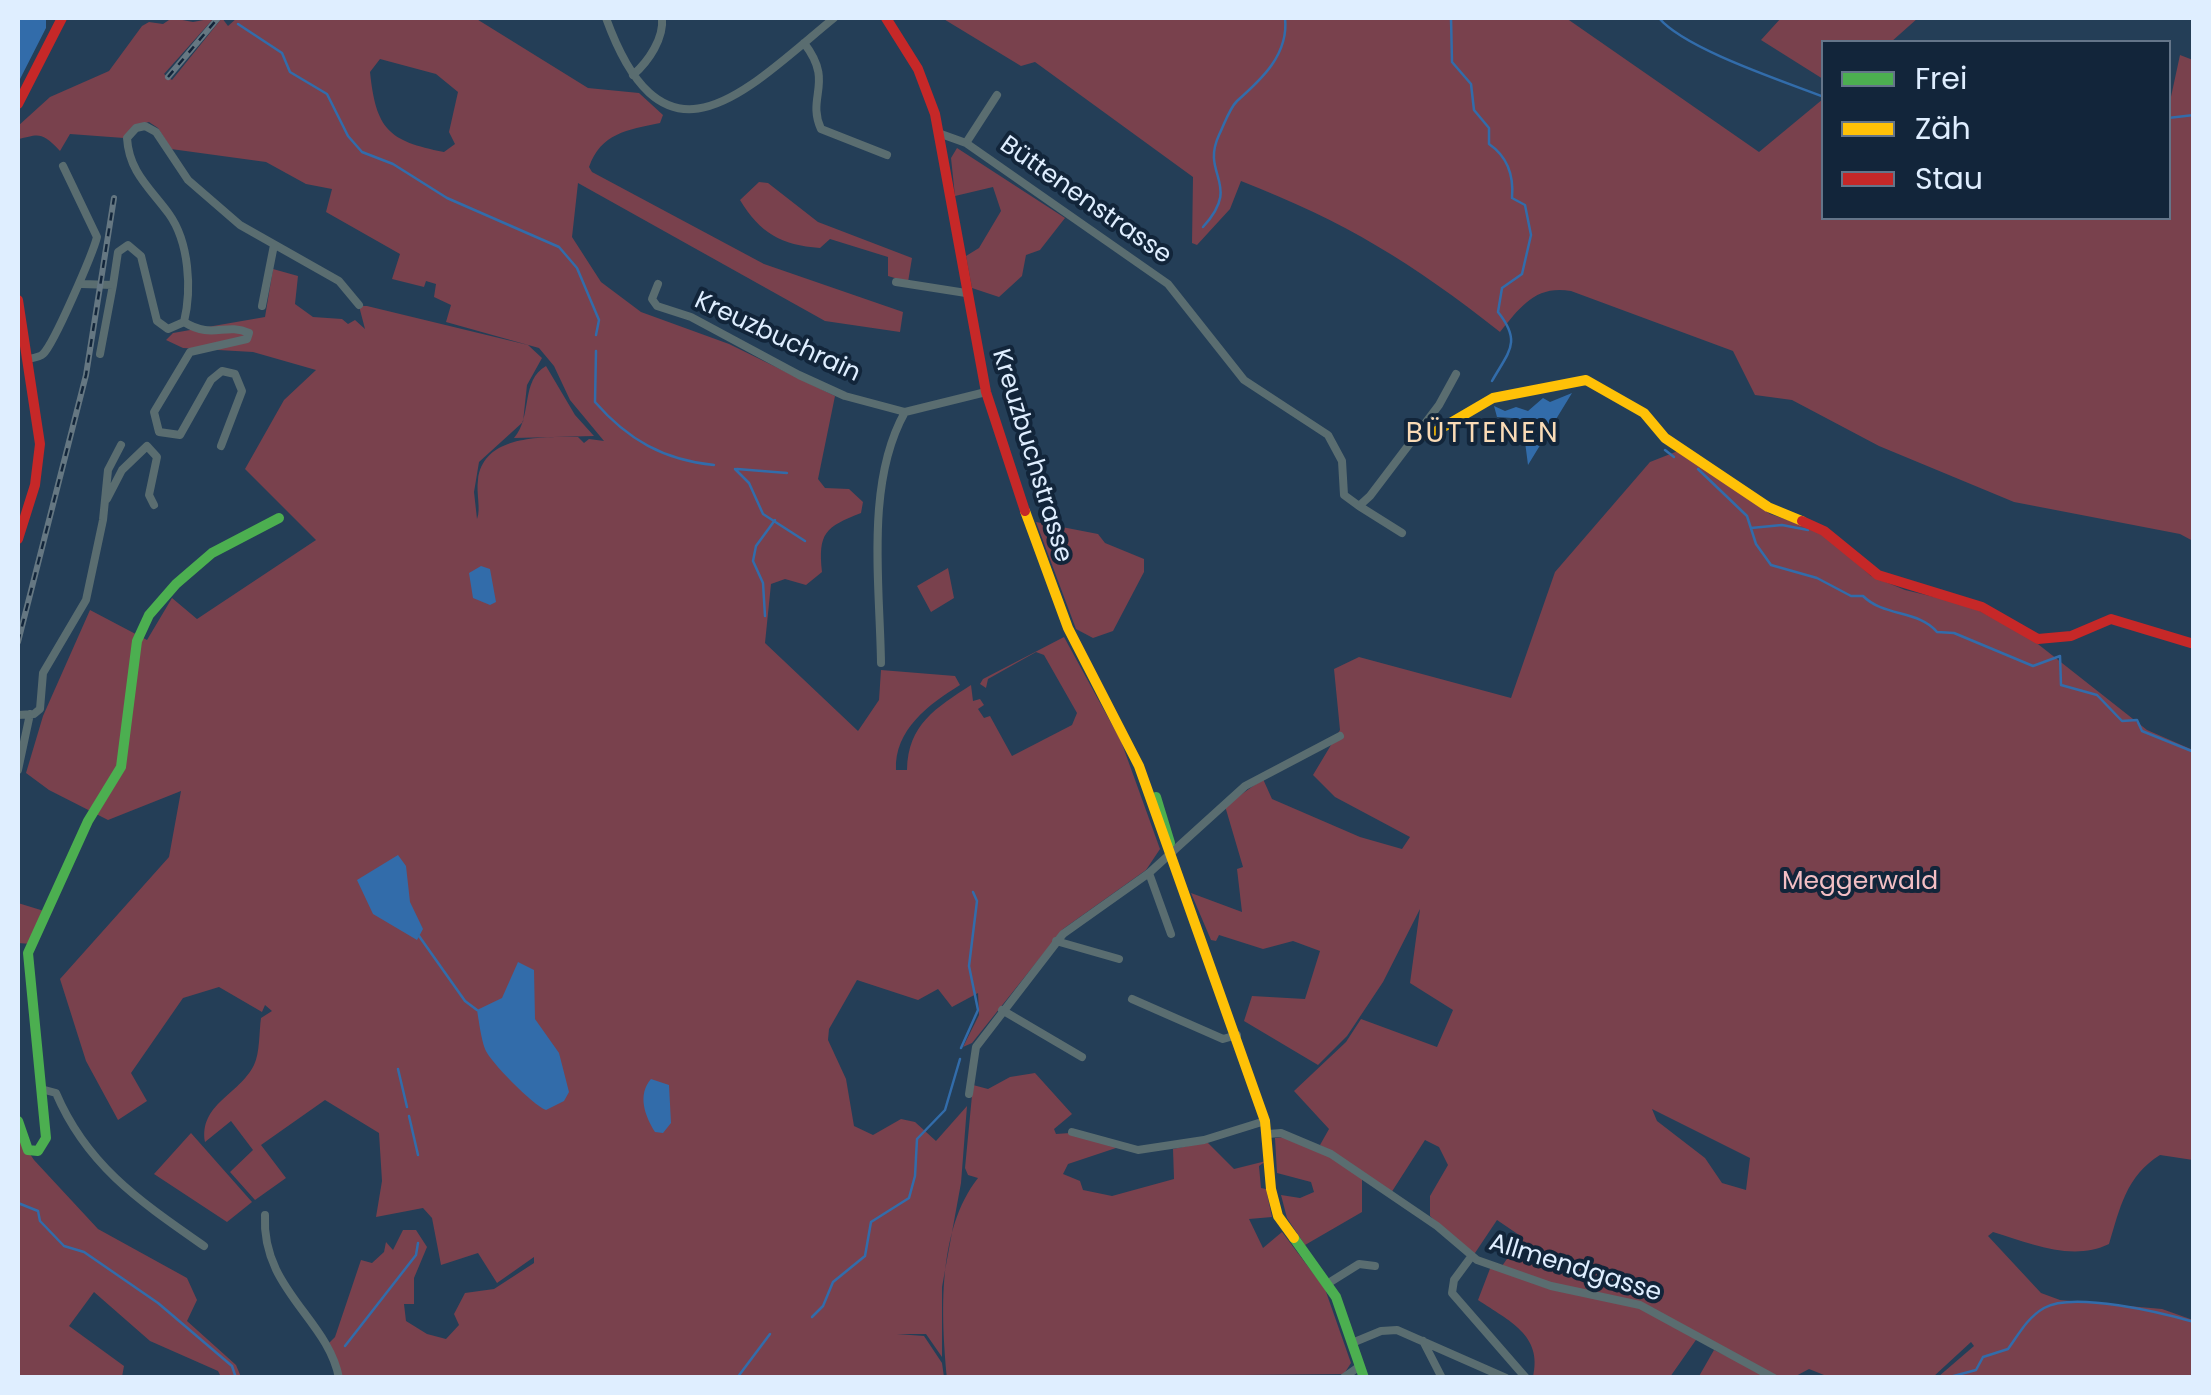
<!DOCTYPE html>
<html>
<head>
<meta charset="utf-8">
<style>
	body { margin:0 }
	#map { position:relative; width:2211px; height:1395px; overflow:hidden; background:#243e57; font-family:Poppins,sans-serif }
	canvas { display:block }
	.frame { position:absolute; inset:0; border:20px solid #dfeeff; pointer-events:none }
	.legend { position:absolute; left:1821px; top:40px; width:350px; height:180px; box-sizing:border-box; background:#12253a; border:2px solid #647589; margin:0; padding:12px 18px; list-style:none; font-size:30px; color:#dfeeff }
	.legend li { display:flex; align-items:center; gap:20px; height:50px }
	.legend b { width:50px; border:2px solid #647589 }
</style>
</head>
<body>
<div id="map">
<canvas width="2211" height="1395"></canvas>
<div class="frame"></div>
<ul class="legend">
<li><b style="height:12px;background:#4caf50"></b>Frei</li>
<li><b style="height:12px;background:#ffc107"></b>Zäh</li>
<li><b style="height:12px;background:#c62828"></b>Stau</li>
</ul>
</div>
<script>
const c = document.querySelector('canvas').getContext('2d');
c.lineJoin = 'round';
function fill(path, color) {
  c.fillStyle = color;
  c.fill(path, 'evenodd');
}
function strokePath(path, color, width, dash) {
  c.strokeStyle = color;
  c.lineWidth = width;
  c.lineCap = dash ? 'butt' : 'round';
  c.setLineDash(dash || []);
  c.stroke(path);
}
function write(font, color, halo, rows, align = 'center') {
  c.font = font + ' Poppins,sans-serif';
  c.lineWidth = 8;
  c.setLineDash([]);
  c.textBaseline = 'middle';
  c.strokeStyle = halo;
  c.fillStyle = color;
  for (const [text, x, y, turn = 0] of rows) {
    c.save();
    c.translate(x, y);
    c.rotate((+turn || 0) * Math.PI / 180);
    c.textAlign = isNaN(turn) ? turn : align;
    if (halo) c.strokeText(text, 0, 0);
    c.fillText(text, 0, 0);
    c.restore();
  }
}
fill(new Path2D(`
	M172 18 193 22 214 18 164 74 172 80 222 18 228 26 237 18H475L588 88 639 93 663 115 660 123C627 130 601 133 589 167L592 172 764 264 903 312 900 332 825 321 578 183 572 237 601 282 641 312 729 344 835 396 818 479 825 488 849 489 863 502 861 513C825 527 818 533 822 572L806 585 785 579 771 584 765 643 858 731 879 700 881 670 955 676 960 685C929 704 894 730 896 770H907C908 724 936 708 971 685L973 701 980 699 984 705 978 709 984 718 990 716 1012 756 1072 725 1077 713 1044 655 1036 652 988 679 986 688 980 684 983 679 1064 637 1121 741 1160 849 1146 870 1063 929 972 1043 963 1047 979 1015 978 993 952 1007 938 989 918 1000 857 980 829 1029 828 1040 846 1079 854 1126 873 1135 901 1119 915 1122 936 1141 967 1106 961 1183 942 1287V1357L926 1334H897L924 1336 942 1363 944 1377H341L326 1346 335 1337 361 1260 372 1263 384 1252 386 1242 393 1250 403 1230H416L427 1247 414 1278V1304H404L406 1321 427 1334 446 1339 459 1325 454 1314 465 1293 494 1289 534 1263V1257L497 1283 478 1253 441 1265 432 1218 423 1208 376 1217 382 1181 379 1133 325 1100 261 1145 286 1178 255 1200 230 1172 253 1150 231 1121 205 1142C199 1104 239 1095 254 1065 260 1053 259 1032 261 1018L272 1011 265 1005 262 1012 219 987 183 998 131 1073 147 1101 118 1120 86 1061 60 979 169 857 181 791 108 820 49 790 26 773 43 716 90 610 147 640 172 598 197 619 316 540 245 469 284 400 316 370 253 352 183 348 166 340 173 333 265 317 273 269 298 276 295 304 313 317 342 319 348 324 355 320 365 329 359 306H367L528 345 542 358 527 385 523 422 479 462 474 492 477 519C481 509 476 493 478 480 483 434 543 437 578 437L584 443 589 439 604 441 570 400 554 366 539 348 446 322 451 305 434 297 436 284 426 281 424 287 392 279 400 254 326 212 332 189 306 184 266 162 171 149 158 128 149 122 133 126 124 138 70 134 60 151C40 129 37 136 18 139V126L50 97 109 71 142 26 149 22 163 24ZM380 59 436 74 458 92 449 132 455 144 444 152C388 141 376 129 370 72Z
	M942 18H1566L1759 152 1823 99 1824 218H2168L2169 106 2180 55 2193 60V541L2180 534 2014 502 1879 446 1792 400 1755 395 1733 351 1571 291C1536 285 1521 306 1500 332 1411 262 1346 222 1241 181L1230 209 1197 245 1192 243 1193 177 1035 62 1021 66Z
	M1781 18H1918L1891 42H1824L1823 79 1761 40Z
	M957 148 1065 218 1040 250 1026 255 1022 276 999 297 972 288 966 256 979 248 1001 211 993 187 955 196 951 158Z
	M759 182 768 183 818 222 912 258 908 282 888 276V257L830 239 820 248C781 245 760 233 740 200Z
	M546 366 575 415 594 436 514 438C533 416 520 381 546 366Z
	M1683 449 1770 514 1820 531 1871 576 1905 590 1968 605 2029 637 2147 730 2193 750V1160L2160 1155C2126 1176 2120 1208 2109 1244 2072 1262 2029 1243 1993 1232L1988 1236 2041 1293 2060 1300 2162 1309 2193 1320V1377H1938L1974 1346 1971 1342 1933 1377H1829L1809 1369 1794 1377H1777L1698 1337 1670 1377H1533C1543 1335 1509 1321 1478 1300L1491 1266 1500 1269 1522 1237 1497 1220 1473 1256 1430 1216V1196L1448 1165 1439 1147 1425 1140 1391 1193 1320 1145 1329 1129 1294 1091 1346 1042 1361 1019 1437 1047 1453 1010 1410 983 1420 909 1383 982 1347 1036 1318 1065 1244 1021 1252 996 1305 999 1320 951 1293 941 1263 949 1219 935 1216 941 1211 940 1191 893 1242 912 1237 869 1243 867 1225 806 1263 779 1272 799 1360 837 1402 849 1410 837 1335 797 1313 775 1340 730 1334 669 1359 657 1511 698 1555 572 1650 462ZM1652 1109 1750 1158 1746 1190 1722 1183 1705 1158 1657 1121Z
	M1036 522 1098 534 1105 543 1144 559V572L1113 631 1093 638 1076 629Z
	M948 568 954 598 931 612 917 586Z
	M18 903 44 911 31 944 18 943Z
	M1035 1073 1072 1114 1054 1129 1056 1134 1070 1133 1119 1147 1068 1164 1063 1174 1080 1181 1083 1190 1112 1196 1174 1179 1173 1149 1207 1142 1234 1169 1266 1161 1259 1166 1261 1188 1266 1189 1272 1217 1249 1219 1263 1248 1282 1232 1325 1289 1351 1363 1344 1374 947 1378C941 1315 937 1230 978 1178L968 1175 965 1168 973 1085 988 1089 1010 1077Z
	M191 1133 252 1202 227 1222 154 1174Z
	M18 1136 34 1160 98 1229 187 1278 197 1300 187 1321 236 1365 241 1377H221L218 1371 150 1341 94 1292 69 1326 124 1366 122 1377H18Z
	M1284 1137 1324 1153 1362 1178V1212L1305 1245 1287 1218 1281 1195 1300 1198 1314 1192 1311 1182 1277 1173 1275 1138Z
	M1714 1350 1763 1373 1771 1378H1698Z`), '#79414d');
fill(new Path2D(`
	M18 18H46V28L18 83Z
	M1572 393 1528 465 1524 434 1512 418 1497 417 1494 406 1505 411 1516 407 1528 411 1543 398 1550 402Z
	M481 566 490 569 496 602 490 605 473 598 469 573Z
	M398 855 406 866 410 902 423 929 417 940 373 914 357 880Z
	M518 962 534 970 535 1019 559 1053 569 1092 564 1101 546 1110C533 1105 490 1062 485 1049 481 1038 479 1022 477 1010L502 998Z
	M651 1079 669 1085 671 1123 663 1133 655 1132C645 1116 637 1095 651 1079Z`), '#326caa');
strokePath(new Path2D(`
	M1451 18 1452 62 1471 84 1474 110 1489 128V144C1508 157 1514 175 1512 198L1525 205 1531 235 1522 274 1502 288 1498 312C1522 342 1509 351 1492 381
	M1659 18C1685 49 1783 81 1824 97
	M238 24 282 53 290 72 327 94 348 136 362 152 393 164 447 198 559 247 577 268 599 320 596 335
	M2168 118 2194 115
	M1203 227C1243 183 1200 176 1219 135 1224 125 1229 109 1237 101 1262 79 1289 54 1285 18
	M596 351 595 402C628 440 664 460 714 465
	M1665 450 1674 457
	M735 469 749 483 763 514 805 541
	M737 469 787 473
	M1698 469 1747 516 1756 544 1771 565 1817 578 1851 596H1863C1884 617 1919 610 1937 632L1954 633 2033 666 2060 656 2061 685 2097 695 2122 721 2137 720 2142 731 2194 752
	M1751 528 1782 525 1808 530
	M765 616 763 583 753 561 756 546 775 520
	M419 936 465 1001 477 1010
	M961 1048 978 1010 969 966 977 901 973 892
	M398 1069 407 1107
	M409 1116 418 1155
	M18 1203 38 1211 40 1221 64 1246 84 1252 158 1303 232 1366 236 1378
	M812 1317 823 1306 833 1282 865 1256 871 1222 909 1198 915 1176 917 1139 945 1110 960 1059
	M345 1346 416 1255 418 1243
	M737 1378 770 1334
	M1946 1378 1976 1370 1983 1357 2008 1349C2019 1334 2027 1318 2044 1308 2073 1291 2163 1313 2194 1322`), '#326caa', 2.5);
strokePath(new Path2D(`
	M606 18C665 181 746 90 834 18
	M804 43C835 83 806 96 821 129L887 155
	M633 75C649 61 664 38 662 18
	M941 134 966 143 1168 284 1244 380 1328 435 1342 461 1344 495 1359 506 1370 496 1439 405 1456 374
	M966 143 997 95
	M896 282 966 293
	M82 284 113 285 118 252 128 245 141 256 157 321 168 329 184 322C192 289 189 242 169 214 150 188 129 172 127 138L136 128 145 126 156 132 188 180 240 225 339 281 359 305
	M658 284 652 299 657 306 691 317 799 375 845 396 905 412
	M262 306 274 245
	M184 322C213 340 225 322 249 333L247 339 190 352 154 412 159 432 180 435 211 380 222 371 235 374 242 391 221 446
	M100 354 113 285
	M28 359C33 358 40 357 43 354 54 344 93 253 97 237L63 166
	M107 499 122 470 147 446 157 457 149 495 154 505
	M1359 506 1402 533
	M881 663C880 585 865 483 905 412L986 392
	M18 715 34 714 40 709 43 673 86 600 103 520 108 470 121 445
	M18 770 30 714
	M1149 873 1171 934
	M1056 941 1119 959
	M1132 999 1223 1039 1237 1035
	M1002 1010 1082 1057
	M41 1089 56 1093C87 1166 141 1202 204 1246
	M969 1094 976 1047 1063 934 1149 873 1245 786 1340 736
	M1072 1132 1138 1150 1204 1140 1265 1121
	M1268 1134 1281 1133 1331 1154 1437 1226 1477 1260 1551 1286 1640 1305 1774 1378
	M265 1215C261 1289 328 1319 339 1378
	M1471 1257 1454 1280 1452 1293 1526 1378
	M1327 1284 1359 1264 1375 1266
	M1423 1341 1442 1378
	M1352 1343 1381 1331 1397 1330 1506 1378
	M1343 1378 1360 1366`), '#5a6d70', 8);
strokePath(new Path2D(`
	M1156 797 1170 843
	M18 1121 28 1150 38 1151 46 1138 28 953 88 821 121 767 137 641 149 615 176 584 212 553 279 518
	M1294 1238 1336 1297 1364 1378`), '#4caf50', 10);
strokePath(new Path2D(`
	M1417 433 1428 436 1493 398 1586 380 1644 413 1665 438 1768 507 1802 521
	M1025 511 1068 628 1139 766 1265 1121 1271 1189 1278 1216 1294 1238`), '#ffc107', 10);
strokePath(new Path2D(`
	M886 18 918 69 935 114 986 392 1025 511
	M18 104 62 18
	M18 300 40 444 35 485 18 539
	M1802 521 1824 531 1878 575 1982 607 2038 639 2071 636 2111 619 2194 644`), '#c62828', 10);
const rail = new Path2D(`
	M168 77 218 18
	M18 642 86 375 114 198`);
strokePath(rail, '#657782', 6);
strokePath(rail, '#12253a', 2.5, [8]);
write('25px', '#dfeeff', '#12253a', [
	["Büttenenstrasse",1085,201,35],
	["Kreuzbuchrain",777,338,25],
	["Kreuzbuchstrasse",1031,456,73],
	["Allmendgasse",1575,1269,17]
]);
write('25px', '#f3bfc4', '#12253a', [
	["Meggerwald",1860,883]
]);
c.letterSpacing = '2.5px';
write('28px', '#fadbb6', '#12253a', [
	["BÜTTENEN",1483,435]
]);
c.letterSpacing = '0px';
</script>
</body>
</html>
